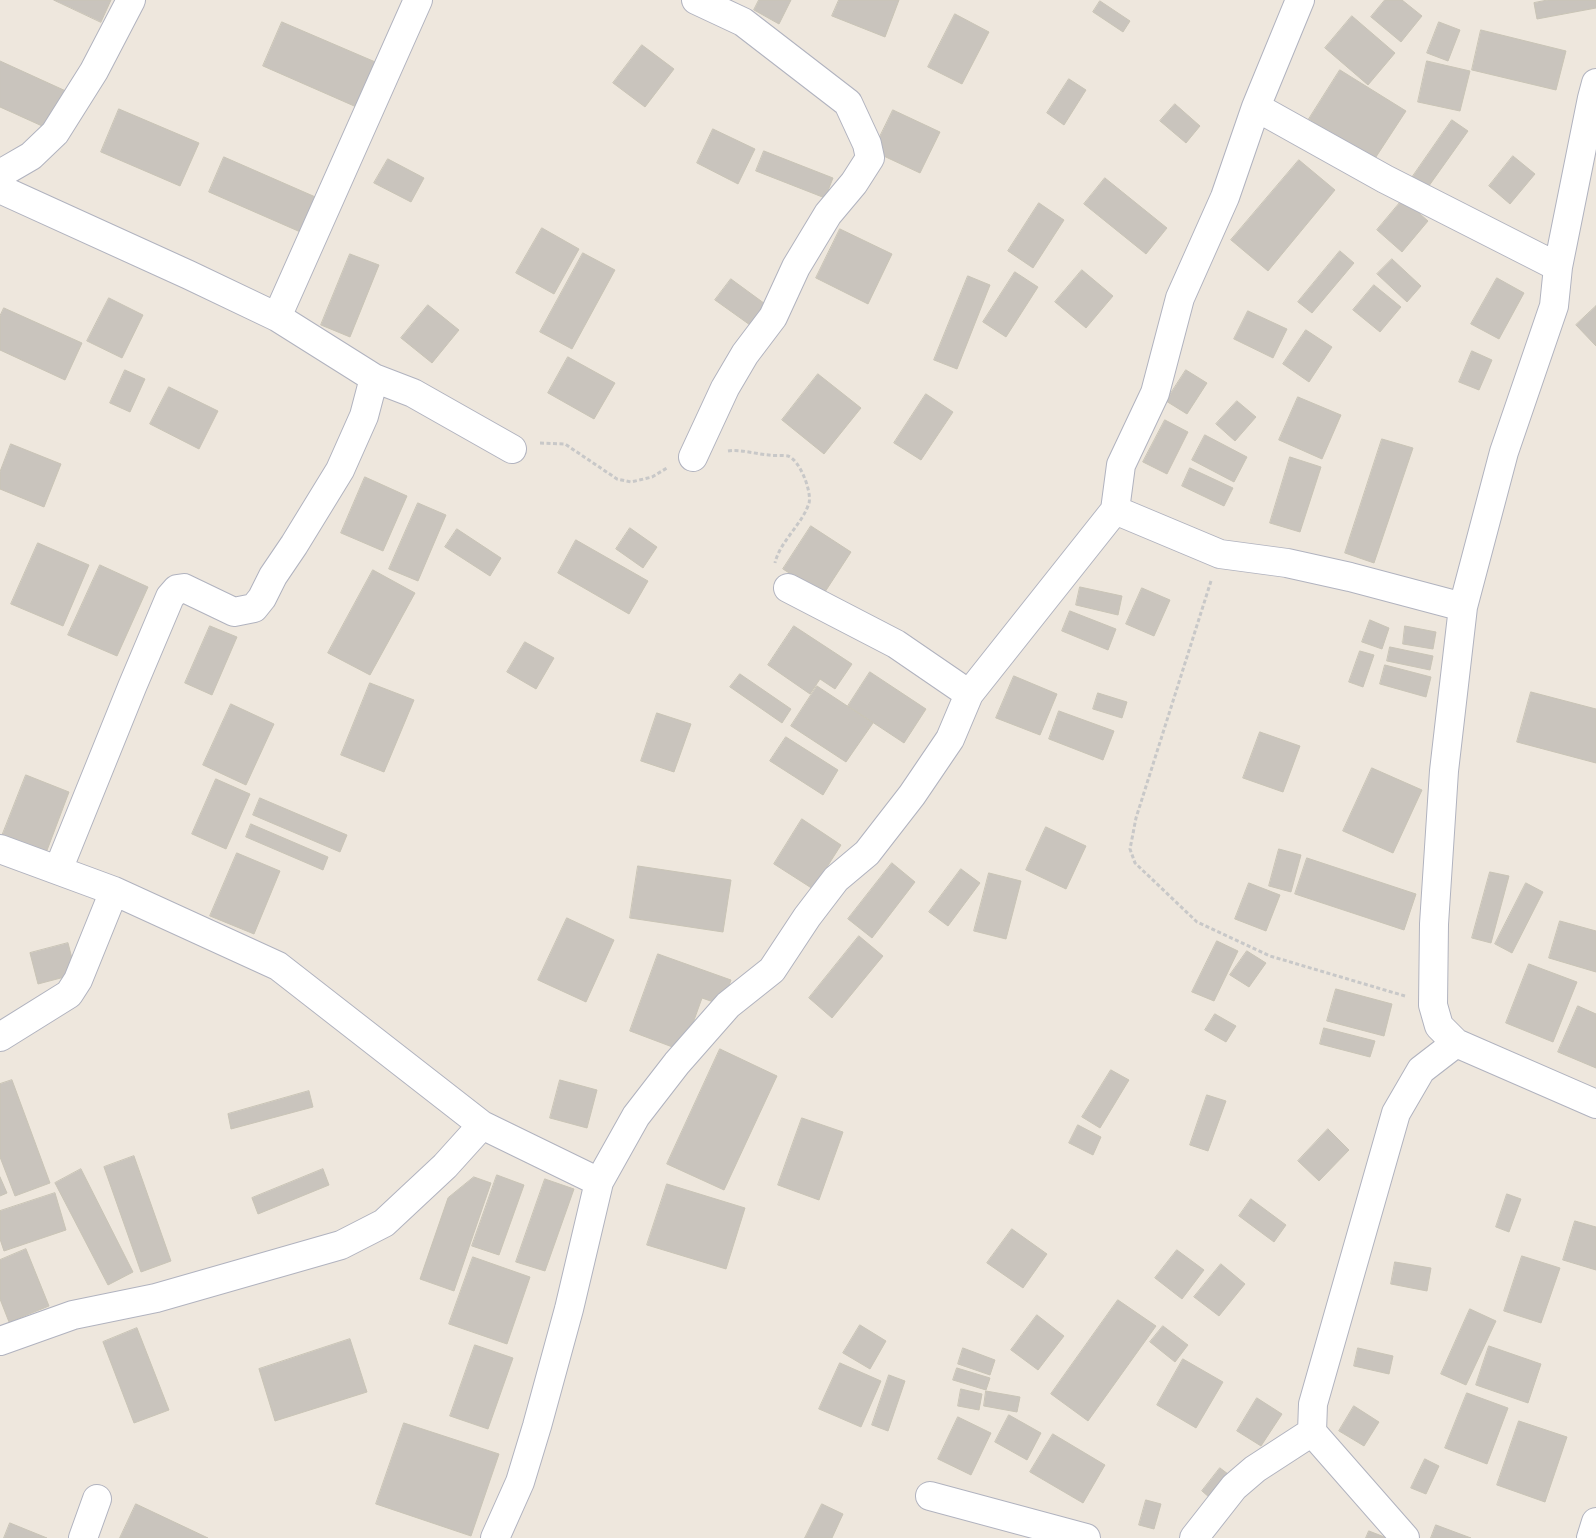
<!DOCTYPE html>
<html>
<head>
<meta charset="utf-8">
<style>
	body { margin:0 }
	canvas { display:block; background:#eee7dd }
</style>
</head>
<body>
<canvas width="1596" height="1538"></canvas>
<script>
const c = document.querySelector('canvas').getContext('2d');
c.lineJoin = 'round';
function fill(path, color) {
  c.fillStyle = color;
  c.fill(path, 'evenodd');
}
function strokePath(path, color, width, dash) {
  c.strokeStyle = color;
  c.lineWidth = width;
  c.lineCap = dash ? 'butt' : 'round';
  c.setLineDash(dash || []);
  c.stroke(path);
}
const building = new Path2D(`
	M54 0H111L101 22Z
	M759 0H791L779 24 754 10Z
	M839 0H899L885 37 832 16Z
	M1385 0H1402L1422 16 1401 42 1371 17Z
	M1548 0H1596V8L1537 19 1534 3Z
	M1100 1 1130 21 1123 32 1093 12Z
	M955 14 989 32 962 84 928 67Z
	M1352 16 1395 53 1368 85 1325 48Z
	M282 22 380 64 361 109 263 66Z
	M1439 22 1460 30 1448 61 1427 53Z
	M1481 30 1566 51 1556 90 1472 70Z
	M642 45 674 69 645 107 613 83Z
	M0 61 68 92 51 130 0 107Z
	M1427 61 1470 71 1460 111 1418 102Z
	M1340 70 1406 111 1374 160 1309 119Z
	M1069 79 1086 90 1064 125 1047 113Z
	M1175 104 1200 126 1186 143 1160 121Z
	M119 109 199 143 180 186 101 152Z
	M893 110 940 132 920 173 873 151Z
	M1452 120 1468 131 1426 190 1411 179Z
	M713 129 755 149 738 184 697 163Z
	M764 151 833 178 825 198 756 171Z
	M1513 156 1535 174 1510 204 1489 186Z
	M224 157 320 199 305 234 209 192Z
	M388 159 424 178 411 202 374 183Z
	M1299 160 1335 190 1268 271 1231 240Z
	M1105 178 1167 228 1146 254 1084 204Z
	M1403 199 1428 221 1402 252 1377 230Z
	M1039 203 1064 220 1033 268 1008 251Z
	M542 228 579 249 554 294 516 273Z
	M840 229 892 254 868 304 816 278Z
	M1340 251 1354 263 1312 313 1298 302Z
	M583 253 615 270 572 349 540 332Z
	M350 254 379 265 350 337 321 325Z
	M1392 259 1421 286 1407 302 1377 274Z
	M1082 270 1113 296 1086 328 1055 302Z
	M1015 272 1038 287 1006 337 983 322Z
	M968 276 990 285 957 369 934 360Z
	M1497 278 1524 293 1499 339 1471 324Z
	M731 279 772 309 757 330 715 300Z
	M1374 285 1401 307 1380 332 1353 310Z
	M109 298 143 315 122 358 87 341Z
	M428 305 459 330 432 363 401 338Z
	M1596 306V346L1576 325Z
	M4 308 82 343 65 380 0 350V316Z
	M1248 311 1287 329 1273 358 1234 339Z
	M1306 330 1332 347 1309 382 1283 364Z
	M1472 351 1492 360 1479 390 1459 382Z
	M568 357 615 383 594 419 548 393Z
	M125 370 145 379 130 412 110 403Z
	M1186 370 1207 383 1187 414 1166 401Z
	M818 374 861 408 824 454 782 420Z
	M169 387 218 411 199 449 150 424Z
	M926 394 953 412 921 460 894 443Z
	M1298 397 1341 415 1322 459 1279 440Z
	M1237 401 1256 417 1235 441 1216 424Z
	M1165 420 1188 432 1167 474 1143 462Z
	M1205 435 1247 457 1234 482 1192 460Z
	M1382 439 1413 448 1374 563 1345 553Z
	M11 444 61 464 44 507 0 489V472Z
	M1290 457 1321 467 1300 532 1270 523Z
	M1190 468 1233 488 1224 506 1182 486Z
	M365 477 407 496 383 551 341 533Z
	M418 503 446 515 418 581 389 569Z
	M811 526 851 552 823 595 783 569Z
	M630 528 657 547 643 568 616 549Z
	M457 529 501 558 490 576 445 547Z
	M576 540 648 581 629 614 558 573Z
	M38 543 89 565 63 626 11 604Z
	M100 565 148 587 117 656 68 635Z
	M373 570 415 593 370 675 328 653Z
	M1080 587 1122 596 1118 615 1076 605Z
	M1142 588 1170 600 1154 636 1126 624Z
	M1070 611 1116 629 1108 650 1062 631Z
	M1370 620 1389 628 1382 649 1362 642Z
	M210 626 237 637 212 695 185 683Z
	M794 626 852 664 835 689 820 679 810 694 768 665Z
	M1405 626 1436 632 1433 649 1403 644Z
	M525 642 554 658 536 689 507 672Z
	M1390 647 1433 656 1430 670 1387 661Z
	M1360 651 1374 655 1363 687 1349 682Z
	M1385 665 1431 677 1426 697 1380 684Z
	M870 672 926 709 904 743 848 706Z
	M740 674 791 709 782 723 730 687Z
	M1014 676 1057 694 1040 735 996 718Z
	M370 683 414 700 384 772 341 755Z
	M817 686 873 723 846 762 791 726Z
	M1531 692 1596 709V763L1517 742Z
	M1098 693 1127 702 1122 718 1093 709Z
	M231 704 274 724 246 785 203 765Z
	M1059 711 1114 731 1103 760 1049 739Z
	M657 713 691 724 674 772 641 761Z
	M1260 732 1300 746 1283 792 1243 778Z
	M786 737 838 770 823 795 770 761Z
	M1372 768 1422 790 1393 853 1343 831Z
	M26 775 69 792 46 853 2 836Z
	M216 779 250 794 226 849 192 834Z
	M260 798 347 835 340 852 253 815Z
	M802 819 841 845 813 889 774 864Z
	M251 824 328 857 323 870 246 837Z
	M1046 827 1086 846 1066 889 1026 870Z
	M1279 849 1301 855 1291 892 1269 886Z
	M237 853 280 871 254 934 210 916Z
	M1307 858 1416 894 1404 930 1295 894Z
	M892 863 915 882 872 938 848 919Z
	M638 866 731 880 723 932 630 918Z
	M961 869 980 883 948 926 929 912Z
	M1490 872 1509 876 1491 943 1472 938Z
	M989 873 1021 881 1006 939 974 931Z
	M1249 883 1280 895 1266 931 1235 919Z
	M1526 883 1543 892 1512 953 1495 944Z
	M567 918 614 940 586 1002 538 980Z
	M1560 921 1596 931V972L1549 958Z
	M859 936 883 956 832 1018 809 998Z
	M1217 941 1238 951 1214 1001 1192 992Z
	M68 943 76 974 38 984 30 953Z
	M1247 951 1266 963 1249 987 1230 975Z
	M658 954 731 980 722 1005 702 998 683 1051 630 1031Z
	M1529 964 1577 982 1553 1042 1506 1023Z
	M1336 989 1392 1004 1384 1036 1327 1021Z
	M1578 1006 1596 1014V1068L1558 1052Z
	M1215 1014 1236 1026 1226 1042 1205 1030Z
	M1324 1028 1375 1041 1370 1057 1320 1044Z
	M720 1049 777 1076 724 1190 667 1164Z
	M1111 1070 1129 1080 1100 1128 1082 1117Z
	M12 1080 50 1183 15 1196 0 1157V1084Z
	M560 1080 597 1090 587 1128 550 1118Z
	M309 1091 313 1107 231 1129 228 1114Z
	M1207 1095 1226 1101 1208 1151 1190 1145Z
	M802 1118 843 1132 819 1200 778 1185Z
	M1078 1125 1101 1137 1093 1155 1069 1143Z
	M1328 1129 1349 1150 1319 1181 1298 1161Z
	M134 1156 171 1261 141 1272 104 1167Z
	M81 1169 133 1272 108 1285 55 1183Z
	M323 1169 329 1185 258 1214 252 1198Z
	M497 1175 524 1185 499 1255 472 1246Z
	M0 1177 7 1193 0 1196Z
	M474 1177 491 1183 454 1291 420 1279 448 1198Z
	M545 1179 574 1189 545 1271 516 1262Z
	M667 1184 745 1208 726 1269 647 1245Z
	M55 1193 66 1230 4 1251 0 1239V1211Z
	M1507 1194 1521 1199 1509 1232 1496 1227Z
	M1251 1199 1286 1225 1274 1242 1239 1216Z
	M1575 1221 1596 1227V1270L1563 1260Z
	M1012 1229 1047 1254 1023 1288 987 1263Z
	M26 1249 49 1306 9 1322 0 1299V1260Z
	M1177 1250 1204 1270 1182 1299 1155 1278Z
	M1522 1256 1560 1268 1541 1323 1504 1311Z
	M473 1257 530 1277 507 1344 449 1324Z
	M1395 1262 1431 1268 1427 1291 1391 1284Z
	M1221 1264 1245 1284 1219 1316 1194 1297Z
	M1118 1300 1156 1326 1088 1421 1051 1394Z
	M1470 1309 1496 1321 1466 1385 1441 1374Z
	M1037 1315 1064 1336 1038 1370 1011 1350Z
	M860 1325 886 1341 870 1369 843 1353Z
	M1163 1326 1188 1345 1175 1362 1150 1342Z
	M137 1328 169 1410 134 1423 103 1342Z
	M350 1339 367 1392 275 1421 259 1369Z
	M475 1345 513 1358 488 1429 450 1416Z
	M1489 1346 1541 1364 1528 1403 1476 1385Z
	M963 1348 995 1360 990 1375 958 1364Z
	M1358 1348 1393 1356 1389 1374 1354 1366Z
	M1183 1359 1223 1382 1196 1428 1157 1405Z
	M840 1363 881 1381 861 1427 819 1409Z
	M957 1368 990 1378 986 1390 953 1380Z
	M889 1375 905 1381 888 1431 872 1425Z
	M961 1389 982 1394 979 1410 958 1406Z
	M986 1391 1020 1397 1017 1412 984 1406Z
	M1467 1393 1508 1408 1487 1464 1445 1448Z
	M1257 1398 1282 1414 1261 1446 1237 1431Z
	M1354 1406 1379 1422 1364 1446 1339 1431Z
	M1009 1415 1041 1433 1027 1460 995 1442Z
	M958 1417 991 1433 971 1475 938 1459Z
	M1519 1421 1567 1437 1545 1502 1497 1485Z
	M404 1423 499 1454 471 1536 376 1504Z
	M1053 1434 1105 1465 1083 1503 1030 1472Z
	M1425 1459 1439 1466 1426 1494 1411 1488Z
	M1220 1468 1236 1480 1217 1504 1202 1491Z
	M1146 1500 1161 1504 1154 1529 1139 1525Z
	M136 1504 208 1538H120Z
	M822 1504 843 1514 832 1538H805Z
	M10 1523 47 1538H4Z
	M1436 1525 1471 1538H1431Z
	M1369 1531 1387 1538H1366Z`);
fill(building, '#c9c4bd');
strokePath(building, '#c9c4b6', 1);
const street = new Path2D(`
	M1596 83 1592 98 1558 267 1554 306 1504 452 1463 607 1444 771 1434 924 1433 1005 1439 1026 1456 1043 1596 1104
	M1256 107 1385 179 1558 267
	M0 174 31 156 55 133 94 71 131 0
	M0 189 189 275 277 317 374 378 413 393 512 449
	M277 317 418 0
	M693 457 725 388 745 354 773 317 796 267 828 214 854 183 870 158 867 144 848 103 743 22 696 0
	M1115 510 1220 554 1287 563 1350 577 1463 607
	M788 588 896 644 969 694
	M0 849 114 891 278 966 482 1125 599 1182 636 1116 677 1063 728 1005 772 970 807 917 836 879 867 853 912 795 950 739 969 694 1115 510 1121 465 1155 393 1180 298 1225 197 1256 107 1300 0
	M58 870 132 687 170 597 177 589 184 588 234 612 254 608 262 598 273 576 294 545 340 470 364 416 374 378
	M0 1037 69 994 78 980 114 891
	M0 1341 73 1315 156 1298 341 1245 384 1223 445 1166 482 1125
	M930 1496 1086 1538
	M83 1538 97 1499
	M495 1538 520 1482 537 1426 569 1309 599 1182
	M1194 1538 1234 1487 1255 1469 1312 1432
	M1405 1538 1312 1432 1313 1404 1396 1113 1421 1070 1456 1043
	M1591 1538 1596 1522`);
strokePath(street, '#b1b3bf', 30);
strokePath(new Path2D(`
	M540 443 565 444 617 479 631 482 652 477 667 468
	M728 451C741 449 755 454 769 455 775 456 783 455 788 456 800 460 812 492 809 503 802 525 780 541 775 563
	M1211 581 1136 818 1130 849 1135 863 1197 922 1270 956 1405 996`), '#c8c8c8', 3, [4, 2.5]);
strokePath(street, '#fff', 28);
</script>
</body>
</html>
